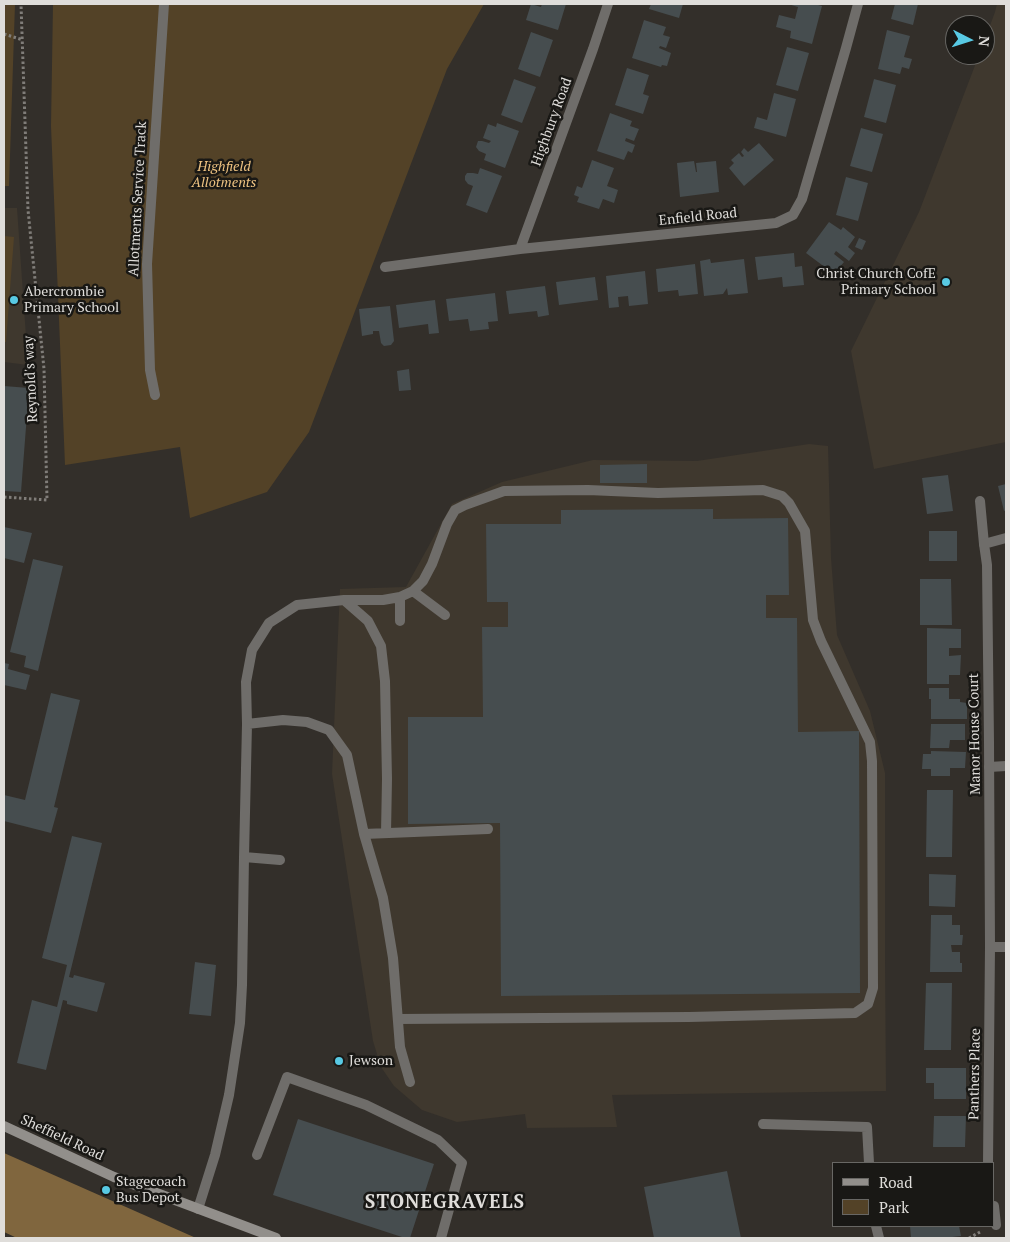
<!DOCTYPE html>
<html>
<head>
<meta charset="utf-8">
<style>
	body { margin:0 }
	#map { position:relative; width:1010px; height:1242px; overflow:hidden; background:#332f2a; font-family:"PT Serif",serif }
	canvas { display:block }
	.frame { position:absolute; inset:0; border:5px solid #dfddda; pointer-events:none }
	.legend { position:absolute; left:832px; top:1162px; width:162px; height:65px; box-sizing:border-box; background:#191815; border:1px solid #686764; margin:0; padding:6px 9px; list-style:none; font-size:15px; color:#dfddda }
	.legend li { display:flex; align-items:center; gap:10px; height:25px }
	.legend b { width:25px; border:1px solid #686764 }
	.north { position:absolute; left:945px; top:15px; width:50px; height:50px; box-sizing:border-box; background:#191815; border:1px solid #686764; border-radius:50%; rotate:95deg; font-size:14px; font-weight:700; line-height:20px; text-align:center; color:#dfddda }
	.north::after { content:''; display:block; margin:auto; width:18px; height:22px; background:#58c9e3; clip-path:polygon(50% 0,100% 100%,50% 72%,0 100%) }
</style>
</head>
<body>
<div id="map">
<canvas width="1010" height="1242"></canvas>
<div class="frame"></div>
<ul class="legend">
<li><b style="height:6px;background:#928f8b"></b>Road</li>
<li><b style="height:14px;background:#534227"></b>Park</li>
</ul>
<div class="north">N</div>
</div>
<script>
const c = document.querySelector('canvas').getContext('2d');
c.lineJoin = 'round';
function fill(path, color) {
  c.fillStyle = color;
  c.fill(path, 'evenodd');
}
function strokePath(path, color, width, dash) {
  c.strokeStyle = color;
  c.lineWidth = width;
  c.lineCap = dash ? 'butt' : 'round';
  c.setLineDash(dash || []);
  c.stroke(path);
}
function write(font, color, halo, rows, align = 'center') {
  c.font = font + ' "PT Serif",serif';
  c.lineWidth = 5;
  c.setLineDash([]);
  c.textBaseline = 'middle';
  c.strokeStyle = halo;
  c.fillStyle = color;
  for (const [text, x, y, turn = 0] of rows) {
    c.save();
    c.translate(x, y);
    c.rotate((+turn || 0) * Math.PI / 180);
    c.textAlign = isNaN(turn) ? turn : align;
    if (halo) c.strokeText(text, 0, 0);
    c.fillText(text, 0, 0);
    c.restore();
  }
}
fill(new Path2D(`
	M997 4H1006V442L874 469 851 351 919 212 979 55H985V39L995 12Z
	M4 208H17L28 365 4 362Z
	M809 444 828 446 831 558 837 635 870 711 885 773V959L886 1091 612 1095 617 1127 527 1128 525 1114 457 1122 422 1110 394 1086 381 1067 373 1041 332 774 340 589 406 587 452 504 502 482 593 460 697 461Z`), '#3f382e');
fill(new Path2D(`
	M4 4H15L9 186H4Z
	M53 4H484L447 69 309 432 267 492 190 518 180 447 65 465 51 126Z
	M4 236 14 237 6 342H4Z`), '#534227');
fill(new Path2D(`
	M4 1153 196 1238H17L4 1232Z`), '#80663e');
fill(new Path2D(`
	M531 4 541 7 542 4H566L558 30 526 20Z
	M651 4H683L679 18 649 9Z
	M788 4H814L822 6 812 44 790 38 791 31 776 27 779 15 795 19 798 7Z
	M895 4H918L913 25 891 19Z
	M644 20 666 27 663 35 670 37 666 48 660 46 659 48 671 53 667 66 662 65 661 67 632 58Z
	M887 30 910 36 904 57 912 59 909 69 902 67 900 74 878 69Z
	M531 32 553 40 540 77 518 69Z
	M787 47 809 53 798 91 776 85Z
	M627 68 649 75 643 94 649 96 643 114 615 105Z
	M514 79 536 87 522 123 501 115Z
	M874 79 896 85 886 123 864 117Z
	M774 93 796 99 786 137 754 128 757 117 767 120Z
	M610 113 632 121 630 126 639 129 634 141 626 138 625 141 635 145 632 153 628 151 624 160 597 151Z
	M497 123 519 131 505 168 484 160 486 154 479 151 476 147 478 141H482L489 143 491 141 483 138 488 124 496 127Z
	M861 128 883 134 872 172 850 166Z
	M759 143 774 160 744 186 729 168 734 163 731 160 739 153 742 157 744 156 741 152 744 148 748 152Z
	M592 160 614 168 607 186 618 190 614 203 603 199 599 209 577 202 579 197 574 195 577 186 582 188Z
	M694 161 696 172H697L696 163 716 161 719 192 680 197 677 163Z
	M480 168 502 176 487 213 466 205 473 186 468 184 465 180V176L467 173H473L478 174Z
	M846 177 868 183 858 221 836 215Z
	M829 222 841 230 843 227 855 237 848 247 855 253 849 261 836 251 834 254 844 262 834 274 806 253Z
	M859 238 866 241 862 250 855 247Z
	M794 253 795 267 802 266 804 285 783 287 782 277 758 280 755 257Z
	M710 259 711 263 744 259 748 293 728 295 727 288 723 294 704 296 700 261Z
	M695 264 698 294 679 296 678 290 658 292 656 269Z
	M645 271 648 304 629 306 628 296 618 297 619 307 609 308 606 276Z
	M595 277 598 300 559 305 556 282Z
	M545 286 549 315 538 317 537 311 509 314 506 291Z
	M495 293 498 321 488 322 489 329 470 331 468 319 449 321 446 299Z
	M435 300 439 333 429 334 428 324 399 328 396 305Z
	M390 306 394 341 391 345 384 346 381 343 379 331H373V334L362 336 359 309Z
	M409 369 411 390 399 391 397 371Z
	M4 386 29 388 21 492 4 491Z
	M647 464V483H600V465Z
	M948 475 953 511 927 514 922 478Z
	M1006 484V510L1004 511 998 486Z
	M713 509V519L788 518 789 595H766V618H797L798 732 859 731 860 993 501 996 500 823 408 824V717H483L482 627H508V602H487L486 524H561V510Z
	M4 527 32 533 24 563 4 558Z
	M929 531H957V561H929Z
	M33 559 63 566 38 671 24 667 26 656 10 652Z
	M920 579H951L952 625H920Z
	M927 628 961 629V648H949V656L961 655 960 675H949V684H927Z
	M4 663 9 664 8 669 30 675 26 690 4 685Z
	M929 688H949V699H960V702L967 703V719H931V699H929Z
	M51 693 80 700 54 807 58 808 51 833 4 821V795L25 800Z
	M931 724H965V740H950L949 748H930Z
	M931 751 966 752 965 768H950V776H931V769H922L923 754H931Z
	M927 790H953L952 857H926Z
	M72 836 102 843 69 977 73 978 74 975 105 983 97 1012 67 1004V1001L63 1000 46 1070 17 1063 32 1000 57 1007 67 965 42 958Z
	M929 874 956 875 955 907 929 906Z
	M931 915H952V925H960V935H963L962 945H951L952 952H960V963H962V972H930Z
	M195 962 216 965 211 1016 189 1014Z
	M926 983H952L951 1050H924Z
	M926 1068H966V1099H934V1083H926Z
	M934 1116H966L965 1147H933Z
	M298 1119 434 1164 410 1238H405L273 1195Z
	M727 1171 741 1238H654L644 1187Z
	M910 1226H959L961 1236 944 1238H911Z`), '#464d4f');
strokePath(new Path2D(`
	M4 34 23 40
	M4 497 47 500 44 369 28 210 21 4
	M969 1238 982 1231`), '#807d79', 3, [2.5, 2.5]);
strokePath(new Path2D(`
	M155 395 150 370 147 264 164 4
	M980 501 984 544
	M413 591 445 615
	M400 597V621
	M344 600 368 621 381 646 385 681 387 779 386 833
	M247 724 283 720 307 722 329 730 347 755 364 834 383 898 393 958 400 1047 410 1082
	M989 767 1006 766
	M364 834 488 829
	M244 857 280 860
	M763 1124 867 1127 869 1163
	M257 1155 287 1077 366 1105 438 1140 462 1163 441 1238
	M198 1209 215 1155 229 1095 240 1023 242 985 244 857 247 724 246 682 252 650 269 623 297 605 344 600H383L400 597 413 591 423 581 432 564 447 524 455 510 465 505 504 491 588 490 658 493 763 490 782 496 789 503 805 531 813 620 821 641 870 742 872 761 873 988 868 1004 855 1013 689 1017 398 1019
	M876 1226 879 1238`), '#6f6d6a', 10);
strokePath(new Path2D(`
	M520 249 593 49 608 4
	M385 267 520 249 776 223 793 215 802 199 846 48 858 4
	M990 947H1006
	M988 1163 990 947 989 742 987 565 984 544 1006 538
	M994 1206 996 1225`), '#6f6d6a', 10);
strokePath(new Path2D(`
	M4 1126 114 1177 276 1238`), '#928f8b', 10);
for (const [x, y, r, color] of [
	[946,282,5,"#58c9e3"],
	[14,300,5,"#58c9e3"],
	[339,1061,5,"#58c9e3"],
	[106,1190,5,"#58c9e3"]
]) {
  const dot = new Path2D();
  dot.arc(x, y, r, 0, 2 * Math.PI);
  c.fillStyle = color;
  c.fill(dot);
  strokePath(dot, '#191815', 2);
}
write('14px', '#dfddda', '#191815', [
	["Highbury Road",552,122,-70],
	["Allotments Service Track",138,199,-87],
	["Enfield Road",698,217,-6],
	["Reynold's way",31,379,-93],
	["Manor House Court",975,734,-91],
	["Panthers Place",975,1074,-89],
	["Sheffield Road",62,1138,25]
]);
write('italic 14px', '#edc281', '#191815', [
	["Highfield",224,167],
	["Allotments",224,183]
]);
write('14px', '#dfddda', '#191815', [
	["Christ Church CofE",936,274,"right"],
	["Primary School",936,290,"right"],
	["Abercrombie",24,292],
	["Primary School",24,308],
	["Jewson",349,1061],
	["Stagecoach",116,1182],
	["Bus Depot",116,1198]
], 'left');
c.letterSpacing = '1px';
write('bold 19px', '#dfddda', '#191815', [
	["STONEGRAVELS",445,1203]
]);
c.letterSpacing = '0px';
</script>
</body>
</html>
